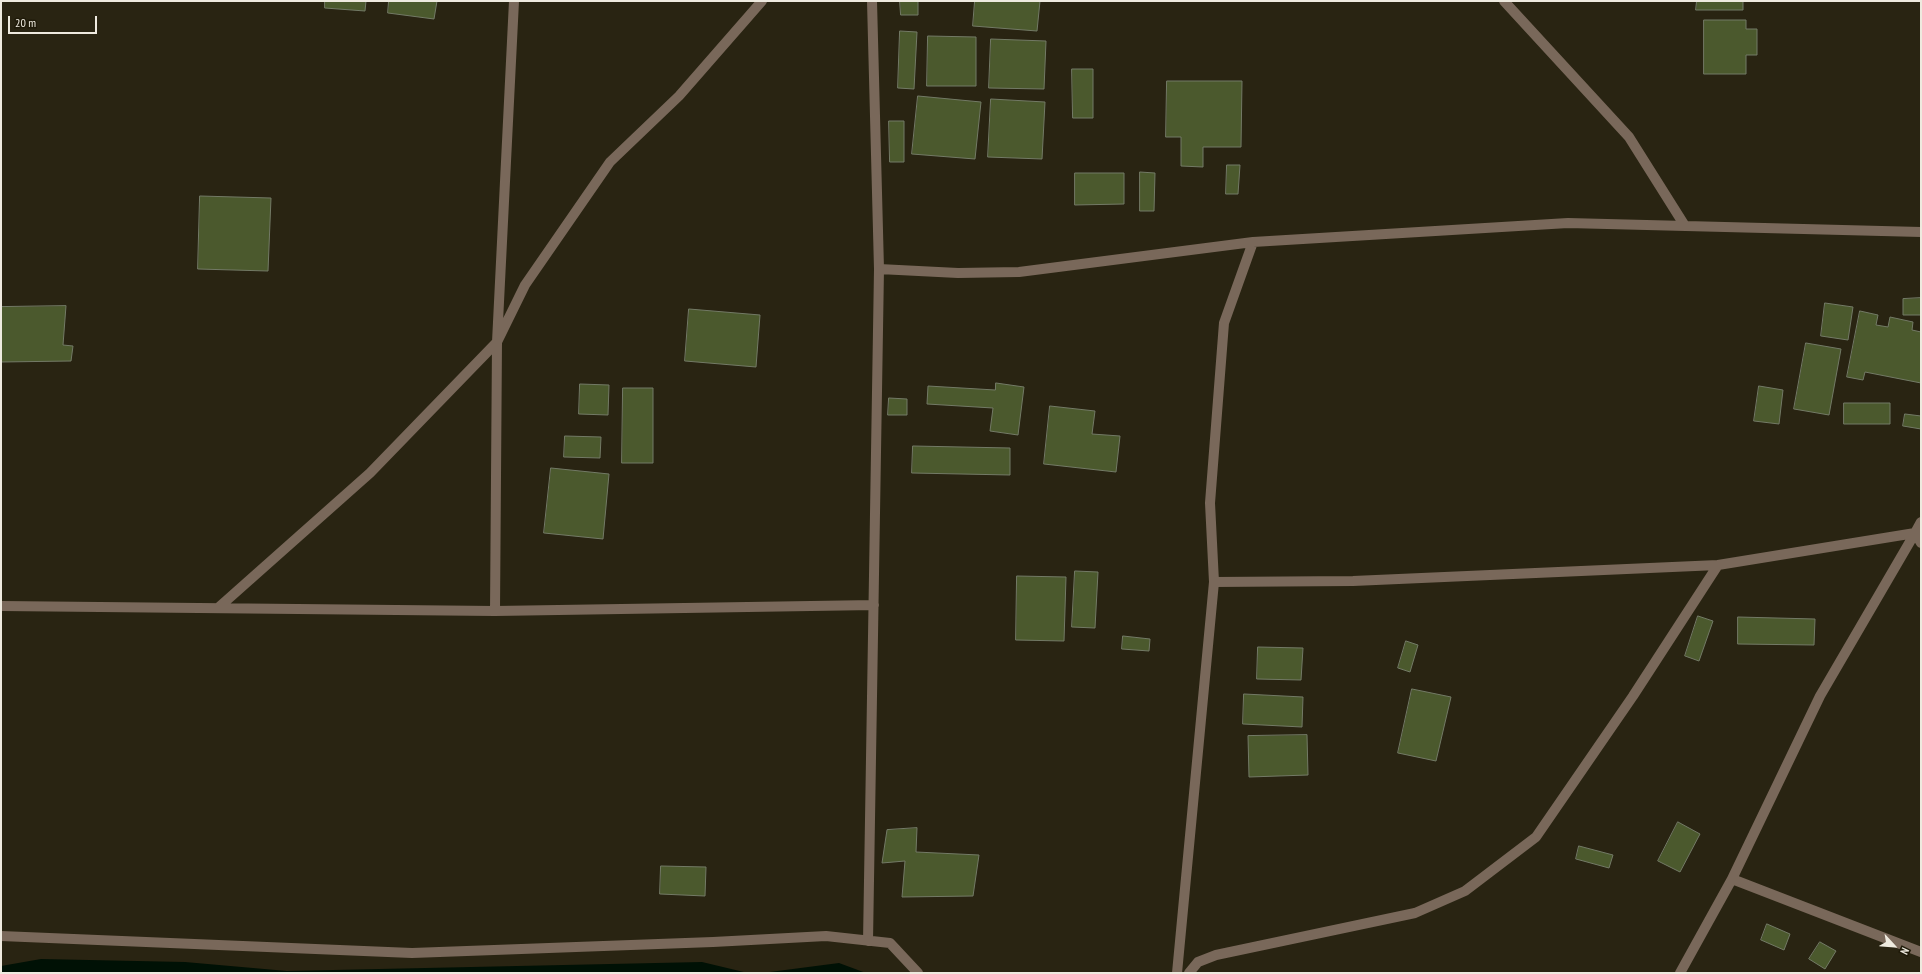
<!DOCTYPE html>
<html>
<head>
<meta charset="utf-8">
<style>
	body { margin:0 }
	#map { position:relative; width:1922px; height:974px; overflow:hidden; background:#292412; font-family:"PT Sans Narrow",sans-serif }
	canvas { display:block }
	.frame { position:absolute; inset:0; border:2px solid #eeeadf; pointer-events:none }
	.north { position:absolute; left:1874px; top:926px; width:40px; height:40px; -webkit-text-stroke:3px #1f1a09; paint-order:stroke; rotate:116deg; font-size:11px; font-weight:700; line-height:16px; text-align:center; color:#eeeadf }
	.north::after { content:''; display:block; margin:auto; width:14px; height:18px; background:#eeeadf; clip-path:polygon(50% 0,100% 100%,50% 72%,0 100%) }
	.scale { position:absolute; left:8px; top:16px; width:89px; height:18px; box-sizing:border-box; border:2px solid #eeeadf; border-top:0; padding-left:5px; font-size:12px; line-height:14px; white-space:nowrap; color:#eeeadf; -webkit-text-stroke:3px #1f1a09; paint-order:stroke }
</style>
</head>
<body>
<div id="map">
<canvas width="1922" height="974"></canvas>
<div class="frame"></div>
<div class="north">N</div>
<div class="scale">20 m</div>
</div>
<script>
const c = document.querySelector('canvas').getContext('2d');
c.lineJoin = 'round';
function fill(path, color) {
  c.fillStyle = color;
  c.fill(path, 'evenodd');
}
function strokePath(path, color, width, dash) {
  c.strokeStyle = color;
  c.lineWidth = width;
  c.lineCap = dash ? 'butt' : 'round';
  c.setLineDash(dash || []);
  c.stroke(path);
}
fill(new Path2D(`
	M41 959 185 962 287 971 702 962 748 973H1V966Z
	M839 963 866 973H762Z`), '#001105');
const building = new Path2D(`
	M325 1H366L365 11 325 8Z
	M389 1H437L434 19 388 13Z
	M900 1H918V15H901Z
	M975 1H1040L1037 31 973 26Z
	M1697 1H1743V10H1696Z
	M1704 20H1746V29H1757V55H1746V74H1704Z
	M900 31 917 32 914 89 898 88Z
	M928 36 976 37V86H927Z
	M991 39 1046 41 1044 89 989 88Z
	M1072 69H1093V118H1073Z
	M1167 81H1242L1241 147H1203V167L1181 166V137H1166Z
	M918 96 981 102 975 159 912 154Z
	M991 99 1045 102 1042 159 988 157Z
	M889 121H904V162H890Z
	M1227 165H1240L1238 194H1226Z
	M1140 172 1155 173 1154 211H1140Z
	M1075 173H1124V204L1075 205Z
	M200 196 271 198 268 271 198 269Z
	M1921 298V315H1903V299Z
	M1825 303 1853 307 1848 340 1821 336Z
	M66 306 63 345 73 346 71 361 1 362V307Z
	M689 309 760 315 756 367 685 361Z
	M1860 311 1878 315 1876 325 1888 327 1890 317 1913 322 1912 330 1921 332V383L1865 372 1863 380 1847 377Z
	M1806 343 1841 349 1829 415 1794 409Z
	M996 383 1024 387 1018 435 990 431 993 408 927 404 928 386 995 390Z
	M580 384 609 385 608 415 579 414Z
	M1759 386 1783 390 1779 424 1754 421Z
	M623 388H653V463H622Z
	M889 398 907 399V415H888Z
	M1844 403H1890V424H1844Z
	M1050 406 1095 411 1092 434 1120 436 1116 472 1044 464Z
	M1905 414 1921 416V429L1903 426Z
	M565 436 601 437 600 458 564 457Z
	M913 446 1010 448V475L912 473Z
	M551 468 609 474 603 539 544 533Z
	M1075 571 1098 572 1095 628 1072 627Z
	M1017 576 1066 577 1064 641 1016 640Z
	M1698 616 1713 621 1699 661 1685 656Z
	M1738 617 1815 619 1814 645 1738 644Z
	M1123 636 1150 639 1149 651 1122 649Z
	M1406 641 1418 645 1410 672 1398 668Z
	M1258 647 1303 648 1301 680 1257 679Z
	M1412 689 1451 697 1436 761 1398 753Z
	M1244 694 1303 697 1302 727 1243 724Z
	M1307 735 1308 775 1249 777 1248 736Z
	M1678 822 1700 834 1680 872 1658 861Z
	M917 828 916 852 979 855 973 896 902 897 905 861 882 863 887 830Z
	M1579 846 1613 855 1609 868 1576 859Z
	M661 866 706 867 705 896 660 894Z
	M1767 924 1790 934 1784 950 1761 940Z
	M1820 942 1836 951 1825 969 1809 959Z`);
fill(building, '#4b592d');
strokePath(building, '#737a66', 1);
strokePath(new Path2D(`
	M872 1 879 269
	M1504 1 1629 137 1685 226
	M1915 533 1921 522
	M1915 533 1921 543
	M1214 582 1210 503 1224 323 1253 242
	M1 606 495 611 874 605
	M218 608 370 473 497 342 514 1
	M495 611 497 342 525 285 610 162 679 96 762 1
	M1 936 412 953 713 942 826 936 890 943 918 973
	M868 941 879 269 958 273 1019 272 1253 242 1568 223 1921 232
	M1177 973 1214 582 1353 581 1718 565
	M1189 973 1198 962 1216 955 1415 913 1465 891 1536 837 1633 696 1718 565 1915 533 1820 696 1732 879 1921 952
	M1680 973 1732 879`), '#79685a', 10);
</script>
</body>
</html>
